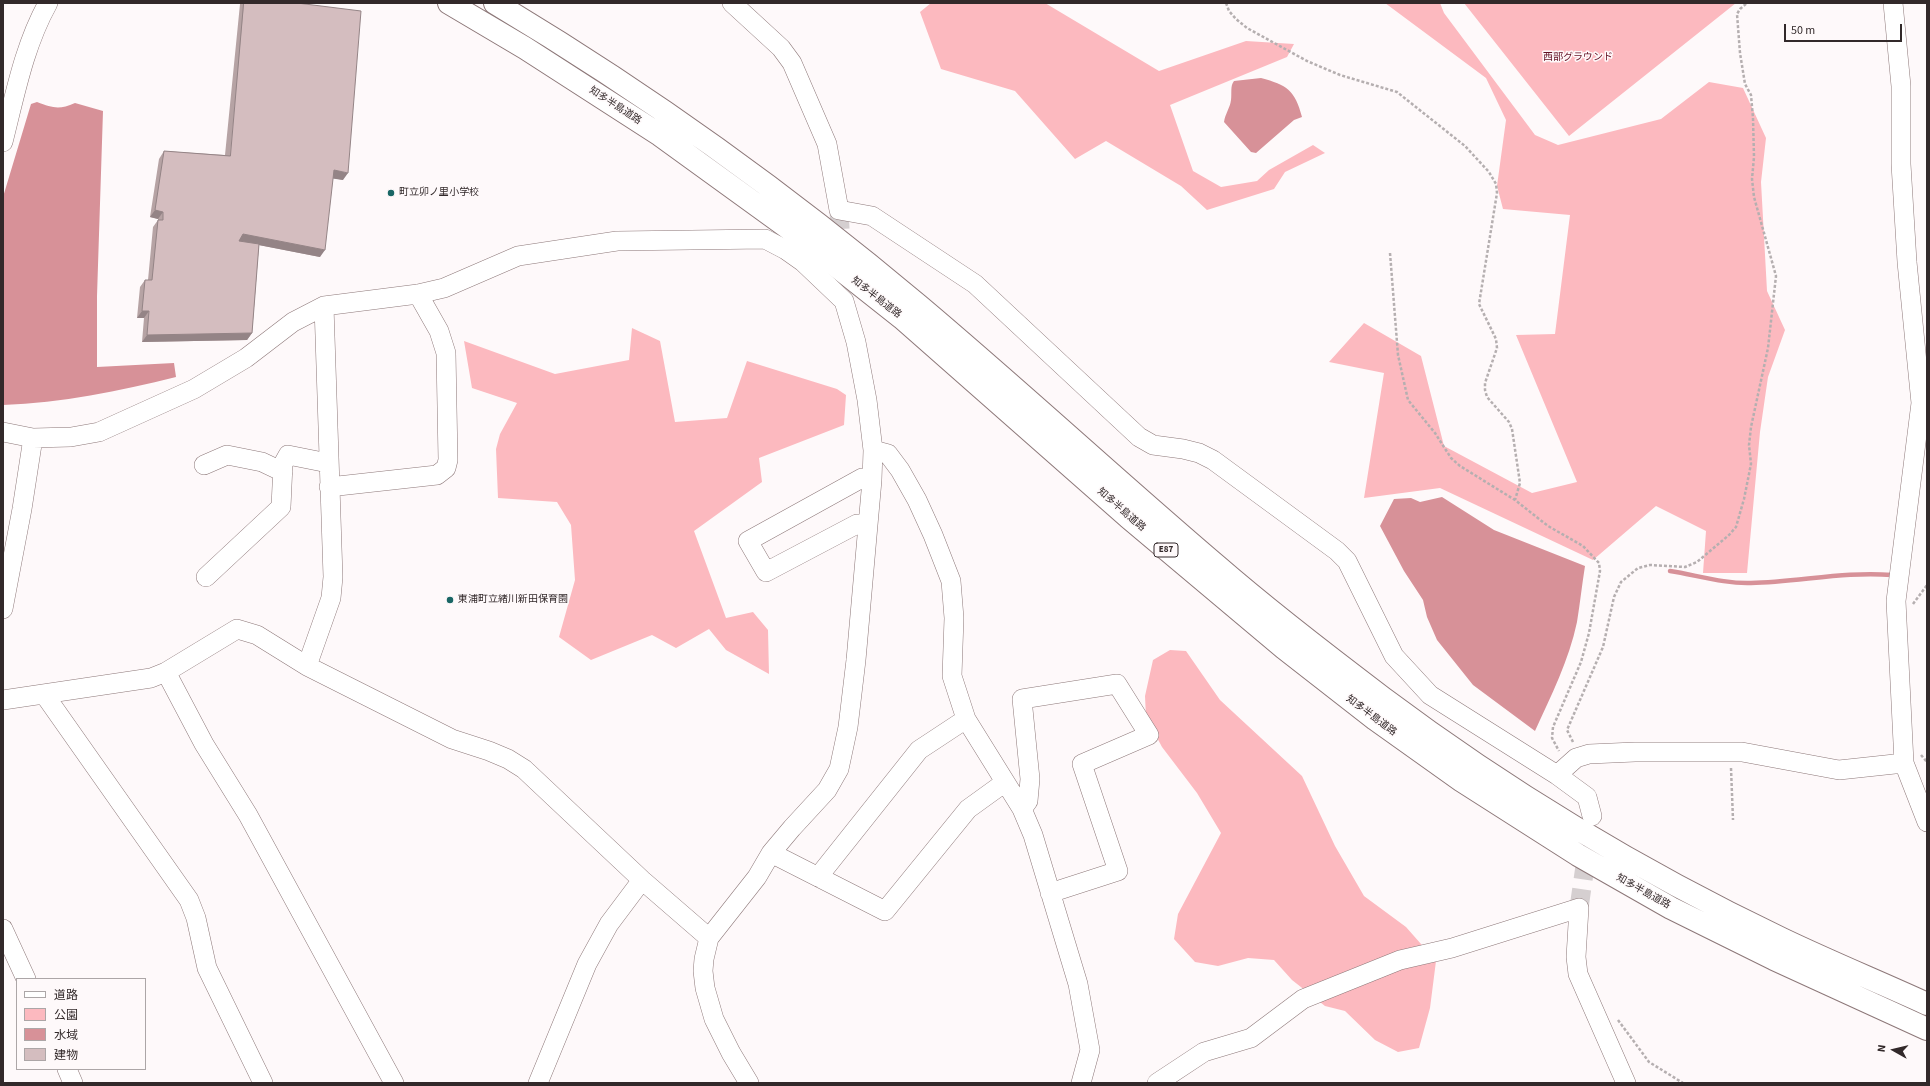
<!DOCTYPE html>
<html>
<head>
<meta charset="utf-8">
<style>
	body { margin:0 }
	#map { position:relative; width:1930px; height:1086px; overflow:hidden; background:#fef9fa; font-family:"Source Sans 3","Noto Sans JP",sans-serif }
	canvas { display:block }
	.frame { position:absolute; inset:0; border:4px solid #32292a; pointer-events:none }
	.legend { position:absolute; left:16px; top:978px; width:130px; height:92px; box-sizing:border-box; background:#fef9fa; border:1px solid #aca6a7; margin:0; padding:5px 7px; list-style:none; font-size:12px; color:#32292a }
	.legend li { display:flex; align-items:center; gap:8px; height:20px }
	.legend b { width:20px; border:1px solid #aca6a7 }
	.north { position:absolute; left:1874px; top:1030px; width:40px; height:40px; -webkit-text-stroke:3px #fef9fa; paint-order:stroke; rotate:278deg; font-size:11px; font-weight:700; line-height:16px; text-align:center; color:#32292a }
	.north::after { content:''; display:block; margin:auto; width:14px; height:18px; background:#32292a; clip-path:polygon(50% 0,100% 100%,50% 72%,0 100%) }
	.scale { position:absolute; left:1784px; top:24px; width:118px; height:18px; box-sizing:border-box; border:2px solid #32292a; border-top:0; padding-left:5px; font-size:12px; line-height:14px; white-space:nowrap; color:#32292a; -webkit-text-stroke:3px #fef9fa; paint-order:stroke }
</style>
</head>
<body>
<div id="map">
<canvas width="1930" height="1086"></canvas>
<div class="frame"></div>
<ul class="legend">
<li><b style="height:5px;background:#fff"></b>道路</li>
<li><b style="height:11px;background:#fcb9bf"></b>公園</li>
<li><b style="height:11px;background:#d79198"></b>水域</li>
<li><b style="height:11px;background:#d4bdbf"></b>建物</li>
</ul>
<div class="north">N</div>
<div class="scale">50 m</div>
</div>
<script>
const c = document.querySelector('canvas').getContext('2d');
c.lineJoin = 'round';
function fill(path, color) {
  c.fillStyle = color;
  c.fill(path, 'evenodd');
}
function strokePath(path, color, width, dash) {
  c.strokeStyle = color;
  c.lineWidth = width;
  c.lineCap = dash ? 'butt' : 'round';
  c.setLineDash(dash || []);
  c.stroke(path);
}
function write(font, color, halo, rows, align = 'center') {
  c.font = font + ' "Source Sans 3","Noto Sans JP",sans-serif';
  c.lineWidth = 3;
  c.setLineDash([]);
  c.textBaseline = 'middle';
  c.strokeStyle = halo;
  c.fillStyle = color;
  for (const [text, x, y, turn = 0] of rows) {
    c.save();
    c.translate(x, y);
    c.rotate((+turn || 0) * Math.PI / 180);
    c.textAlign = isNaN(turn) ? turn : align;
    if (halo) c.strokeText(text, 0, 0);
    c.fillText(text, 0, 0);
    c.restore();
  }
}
fill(new Path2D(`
	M931 3H1045L1159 71 1246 41 1294 44 1287 57 1170 105 1193 171 1221 187 1257 181 1269 170 1313 145 1325 153 1285 172 1274 189 1207 210 1181 186 1106 141 1075 159 1015 91 941 69 920 12Z
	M1385 3H1440L1444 13 1535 135 1558 145 1661 119 1709 82 1743 88 1766 138 1761 182 1767 291 1785 330 1768 377 1760 432 1747 573H1703L1706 531 1656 506 1593 560 1440 488 1364 498 1384 373 1329 362 1364 323 1421 356 1444 446 1532 493 1577 482 1516 335 1555 334 1570 215 1503 209 1497 186 1506 120 1486 78Z
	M1464 3H1736L1569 136Z
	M632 328 660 341 675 422 727 418 747 361 837 389 846 395 844 425 759 458 762 482 694 531 726 618 753 612 768 630 769 674 726 650 709 629 676 648 652 635 591 660 559 637 575 580 571 525 557 502 498 498 496 449 500 434 517 403 472 388 464 341 555 374 629 360Z
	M1170 650 1186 651 1220 700 1302 776 1335 846 1364 896 1406 927 1436 961 1430 1008 1419 1048 1398 1052 1375 1040 1345 1011 1325 1006 1292 980 1274 960 1248 958 1218 966 1195 962 1174 939 1178 914 1221 833 1197 793 1162 747 1146 717 1145 696 1153 660Z`), '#fcb9bf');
fill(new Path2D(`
	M1261 78C1287 85 1295 90 1302 117L1294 120 1256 153 1251 152 1224 122C1225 114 1230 108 1231 100 1232 93 1230 86 1234 81Z
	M37 102C53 108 59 110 75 103L103 111 97 296V367L174 363 176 377C119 391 62 403 3 405V197L31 104Z
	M1442 497 1494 530 1585 566C1582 585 1580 603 1577 622 1569 660 1551 696 1535 731L1473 685 1437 640 1427 617 1423 600 1404 571 1380 526 1394 499 1411 498 1420 502Z`), '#d79198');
strokePath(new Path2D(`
	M1670 571C1696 575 1725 584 1751 583 1799 582 1845 571 1892 575`), '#d79198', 4.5);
strokePath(new Path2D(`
	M839 210 844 301
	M1579 908 1588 845`), '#d5cfd0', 19, [19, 10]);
const minor = new Path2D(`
	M732 3 781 48 792 63 827 144 839 210 872 216 975 284 1139 437 1153 445 1183 449 1199 453 1213 460 1337 551 1347 561 1394 656 1430 695 1557 775 1587 797 1592 816
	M3 142C15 95 24 46 48 3
	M3 432 33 438 71 437 99 432 194 389 246 358 293 322 324 306 418 294 444 288 518 256 617 241 765 239 786 250 803 262 844 301 856 342 867 400 873 450 872 480 856 660 848 727 839 769 827 790 792 828 771 853 757 877 709 938 704 959 703 971 705 988 714 1019 731 1053 749 1083
	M873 450 888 454 900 470 917 500 933 535 951 581 954 618 952 676 966 719 1022 809 1033 835 1078 984 1090 1050 1081 1083
	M204 465 227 455 262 462 283 472
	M329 487 437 475 446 468 448 460 446 353 439 331 418 294
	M867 524H857L766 572 748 541 862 478 872 480
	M206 577 281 507 283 464 288 455 328 463
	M3 609 22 509 33 438
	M307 666 331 598 333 577 324 306
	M166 672 204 744 248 815 394 1083
	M44 694 189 900 196 918 207 968 263 1083
	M3 700 151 678 166 672 237 629 257 635 307 666 452 739 489 751 508 759 524 769 642 880 709 938
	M1904 763 1927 822
	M1557 775 1576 758 1589 754 1635 752H1742L1839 770 1904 763 1896 601 1921 403 1907 262 1901 164V86L1893 3
	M1022 809 1028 801 1030 779 1022 699 1117 684 1149 735 1082 764 1118 871 1050 893
	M771 853 885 911 968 809 1004 783
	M818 877 919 750 966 719
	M3 929 26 979
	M67 1069 73 1083
	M538 1083 587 964 609 924 642 880
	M1157 1083 1204 1052 1251 1038 1303 999 1400 960 1452 948 1579 908 1576 957 1578 974 1626 1083`);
const highway = new Path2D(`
	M449 3 525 48 660 135 787 227 902 318 1128 517 1284 648 1375 719 1462 781 1578 855 1671 908 1774 959 1927 1029
	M495 3C644 92 785 193 918 305 1019 390 1116 480 1217 566 1270 612 1326 655 1383 698 1507 791 1642 872 1782 939 1830 962 1879 982 1927 1004`);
strokePath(minor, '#8d7879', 20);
strokePath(highway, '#8d7879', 24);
strokePath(new Path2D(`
	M1226 3 1229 11 1236 19 1247 28 1307 61 1340 75 1397 92 1465 146 1489 172 1496 184 1497 193 1479 304 1496 339 1497 348 1485 383V390L1487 397 1509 422 1512 429 1520 483 1515 500
	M1390 253 1398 355 1408 400 1435 433 1451 458 1460 466 1515 500 1548 526 1583 546 1599 563 1600 571 1589 633 1581 662 1553 727 1552 738 1559 751
	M1913 604 1927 585
	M1573 742 1567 730 1603 647 1614 597 1621 582 1638 568 1650 565 1685 567 1697 562 1729 535 1736 527 1744 499 1751 464 1749 445 1751 427 1768 348 1776 276 1754 197 1752 179 1754 157 1753 118 1751 95 1745 84 1740 53 1737 14 1740 9 1747 3
	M1921 755 1927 762
	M1731 768 1733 820
	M1618 1020 1649 1062 1683 1083`), '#b5afb0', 2.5, [3, 2]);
strokePath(minor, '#fff', 19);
strokePath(highway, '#fff', 22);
fill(new Path2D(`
	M240 3H297L343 180 333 178 320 257 259 245 252 333 247 340 142 342 144 318H137L140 287 145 280H148L153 227 158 220V219L150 217 159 159 164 151 225 155 240 4Z`), '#b6a3a4');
fill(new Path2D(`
	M334 170 348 173 343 180 329 178Z
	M155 210 163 212 158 219 150 217Z
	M243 234 325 250 320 257 238 241Z
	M142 311H149L144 318H137Z
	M252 333 247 340 142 342 147 335Z`), '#948486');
const building = new Path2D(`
	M244 3H297L361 11 348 173 334 170 325 250 243 234 239 241 259 244 252 333 147 335 149 311H142L145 280H152L158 220H163V212L155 210 164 151 230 156Z`);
fill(building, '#d4bdbf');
strokePath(building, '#948486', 1);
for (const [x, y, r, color] of [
	[391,193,4,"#196665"],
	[450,600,4,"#196665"]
]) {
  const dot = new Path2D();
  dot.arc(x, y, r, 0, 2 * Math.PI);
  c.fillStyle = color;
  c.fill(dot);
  strokePath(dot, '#fef9fa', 1.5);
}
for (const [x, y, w] of [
	[1166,550,24]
]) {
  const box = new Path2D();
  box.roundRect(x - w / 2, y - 7, w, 14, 3);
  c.fillStyle = '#fef9fa';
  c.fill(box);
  strokePath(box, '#32292a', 1);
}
write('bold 9px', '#32292a', null, [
	["E87",1166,550]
]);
write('10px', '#631024', '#fef9fa', [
	["西部グラウンド",1578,58]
]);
write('10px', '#32292a', '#fef9fa', [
	["知多半島道路",615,106,33],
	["知多半島道路",876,298,38],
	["知多半島道路",1121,510,41],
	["知多半島道路",1371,716,37],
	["知多半島道路",1643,892,29]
]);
write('10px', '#32292a', '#fef9fa', [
	["町立卯ノ里小学校",399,193],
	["東浦町立緒川新田保育園",458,600]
], 'left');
</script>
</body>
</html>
